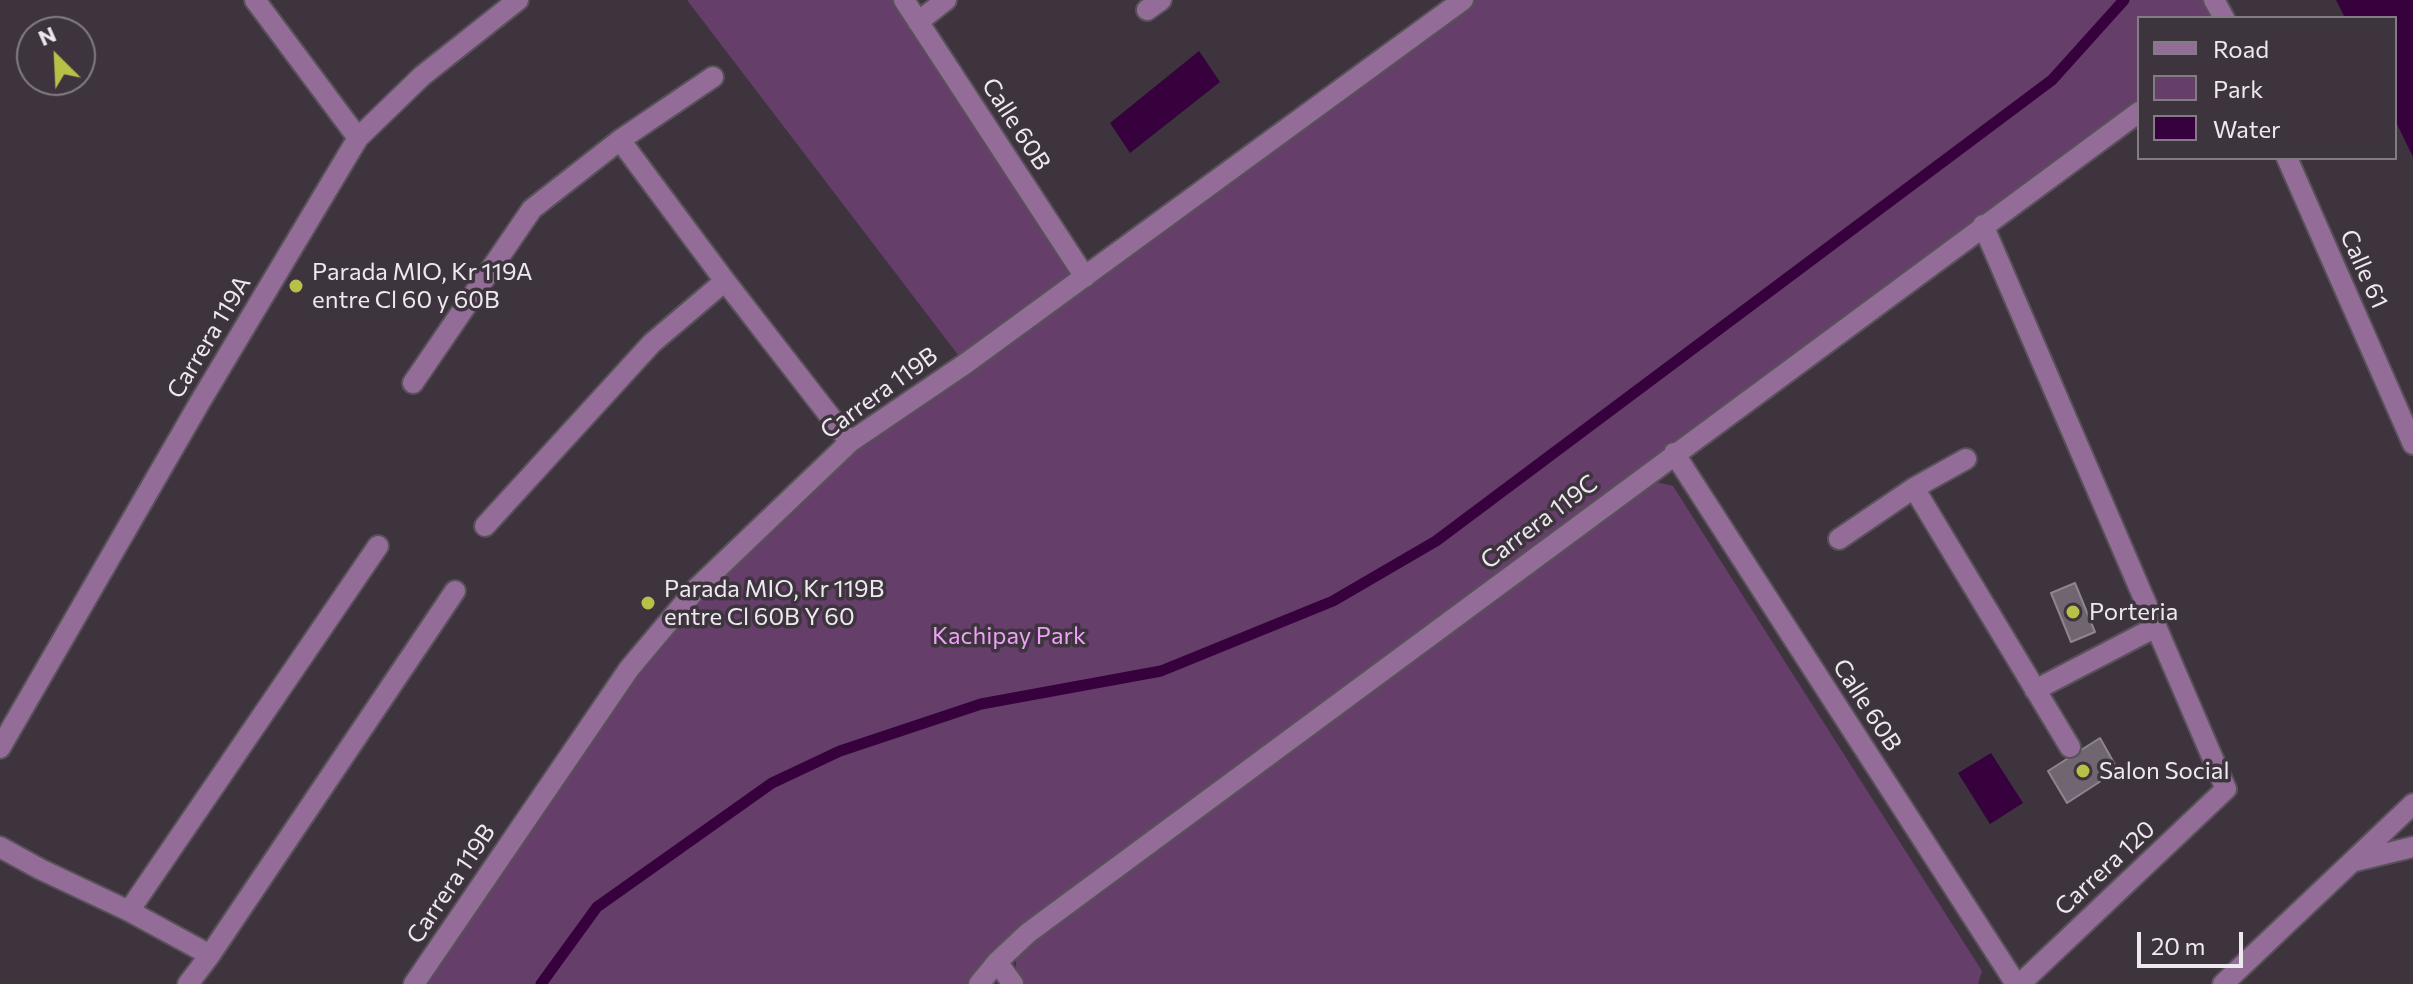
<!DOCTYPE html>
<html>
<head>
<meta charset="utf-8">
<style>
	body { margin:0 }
	#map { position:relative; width:2413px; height:984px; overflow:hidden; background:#3d343e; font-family:Commissioner,sans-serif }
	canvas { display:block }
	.legend { position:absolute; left:2137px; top:16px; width:260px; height:144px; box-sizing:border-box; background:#3d343e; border:2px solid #847c85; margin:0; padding:10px 14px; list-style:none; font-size:24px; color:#eee9ef }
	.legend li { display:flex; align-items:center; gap:16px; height:40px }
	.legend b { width:40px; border:2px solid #847c85 }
	.north { position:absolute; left:16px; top:16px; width:80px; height:80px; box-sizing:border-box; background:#3d343e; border:2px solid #847c85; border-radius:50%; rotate:336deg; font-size:22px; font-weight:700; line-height:32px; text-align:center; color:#eee9ef }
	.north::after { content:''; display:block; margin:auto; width:28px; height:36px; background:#b8c147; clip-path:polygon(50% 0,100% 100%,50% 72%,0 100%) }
	.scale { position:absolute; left:2137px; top:932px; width:106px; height:36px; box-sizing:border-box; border:4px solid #eee9ef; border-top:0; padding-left:10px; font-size:24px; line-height:28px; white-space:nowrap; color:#eee9ef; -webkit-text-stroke:6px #3d343e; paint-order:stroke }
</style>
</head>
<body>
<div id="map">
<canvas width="2413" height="984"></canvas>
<ul class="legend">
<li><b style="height:10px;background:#936d97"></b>Road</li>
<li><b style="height:22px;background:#653e6a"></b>Park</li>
<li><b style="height:22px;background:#37013e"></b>Water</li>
</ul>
<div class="north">N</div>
<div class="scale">20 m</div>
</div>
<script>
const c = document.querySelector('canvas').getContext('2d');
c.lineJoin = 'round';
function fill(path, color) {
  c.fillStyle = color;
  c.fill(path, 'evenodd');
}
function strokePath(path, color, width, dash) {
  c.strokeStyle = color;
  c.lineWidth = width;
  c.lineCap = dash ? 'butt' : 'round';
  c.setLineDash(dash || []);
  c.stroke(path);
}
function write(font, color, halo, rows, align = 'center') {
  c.font = font + ' Commissioner,sans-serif';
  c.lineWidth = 7;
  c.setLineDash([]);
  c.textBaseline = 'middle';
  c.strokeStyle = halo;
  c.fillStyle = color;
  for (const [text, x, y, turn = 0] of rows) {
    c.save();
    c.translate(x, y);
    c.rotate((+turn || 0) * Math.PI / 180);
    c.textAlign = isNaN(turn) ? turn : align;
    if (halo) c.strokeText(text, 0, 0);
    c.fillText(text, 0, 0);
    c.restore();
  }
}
fill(new Path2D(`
	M687 0H904L1085 276 1463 0H2214L2224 18H2139V112L1028 933 979 984H414L629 669 850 442 965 364Z
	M1656 482 1673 486 1982 971 1978 984H1024L1016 974V954Z`), '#653e6a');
fill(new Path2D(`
	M2336 0H2413V157L2395 120V18H2345Z
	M1199 51 1220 82 1130 153 1110 123Z
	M1991 753 2023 803 1990 824 1958 773Z`), '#37013e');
strokePath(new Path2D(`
	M541 984 597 907 772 783 840 751 981 704 1161 671 1333 601 1436 541 2052 80 2124 0`), '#37013e', 11);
const building = new Path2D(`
	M2075 583 2095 632 2071 642 2051 593Z
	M2100 738 2118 770 2067 803 2048 771Z`);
fill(building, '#706671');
strokePath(building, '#8f8590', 2);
const minor = new Path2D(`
	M255 0 358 138
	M904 0 1085 277
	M2214 0 2224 18
	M1147 10 1161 0
	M918 22 946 0
	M620 140 725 281 850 442
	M2287 158 2413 444
	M1983 225 2226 789 2020 984
	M413 383 532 209 620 140 713 77
	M1674 453 2016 984
	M1966 459 1914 488 2070 747
	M485 526 652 343 725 281
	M1839 539 1914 488
	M2035 690 2156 627
	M0 748 200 402 358 138 422 76 518 0
	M0 847 40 869 129 911 210 955 455 591
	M2355 861 2413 847
	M129 911 378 546
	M997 962 1013 984
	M188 984 210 955
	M414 984 629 669 697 588 850 442 965 364 1463 0
	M979 984 997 962 1028 933 2139 112
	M2223 984 2413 804`);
strokePath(minor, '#59515a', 24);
strokePath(minor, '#936d97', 20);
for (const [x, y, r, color] of [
	[296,286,8,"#b8c147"],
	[648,603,8,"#b8c147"],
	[2073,612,8,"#b8c147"],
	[2083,771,8,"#b8c147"]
]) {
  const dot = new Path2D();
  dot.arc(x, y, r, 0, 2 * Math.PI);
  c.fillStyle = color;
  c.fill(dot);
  strokePath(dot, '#3d343e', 3);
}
write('24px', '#eee9ef', '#3d343e', [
	["Calle 60B",1016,124,57],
	["Calle 61",2364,269,66],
	["Carrera 119A",209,337,-59],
	["Carrera 119B",879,393,-36],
	["Carrera 119C",1539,522,-37],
	["Calle 60B",1867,705,57],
	["Carrera 120",2105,868,-43],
	["Carrera 119B",451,884,-56]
]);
write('24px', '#eee9ef', '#3d343e', [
	["Parada MIO, Kr 119A",312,272],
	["entre Cl 60 y 60B",312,300],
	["Parada MIO, Kr 119B",664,589],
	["entre Cl 60B Y 60",664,617],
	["Porteria",2089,612],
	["Salon Social",2099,771]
], 'left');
write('24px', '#eea1f7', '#3d343e', [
	["Kachipay Park",1009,636]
]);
</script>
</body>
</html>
